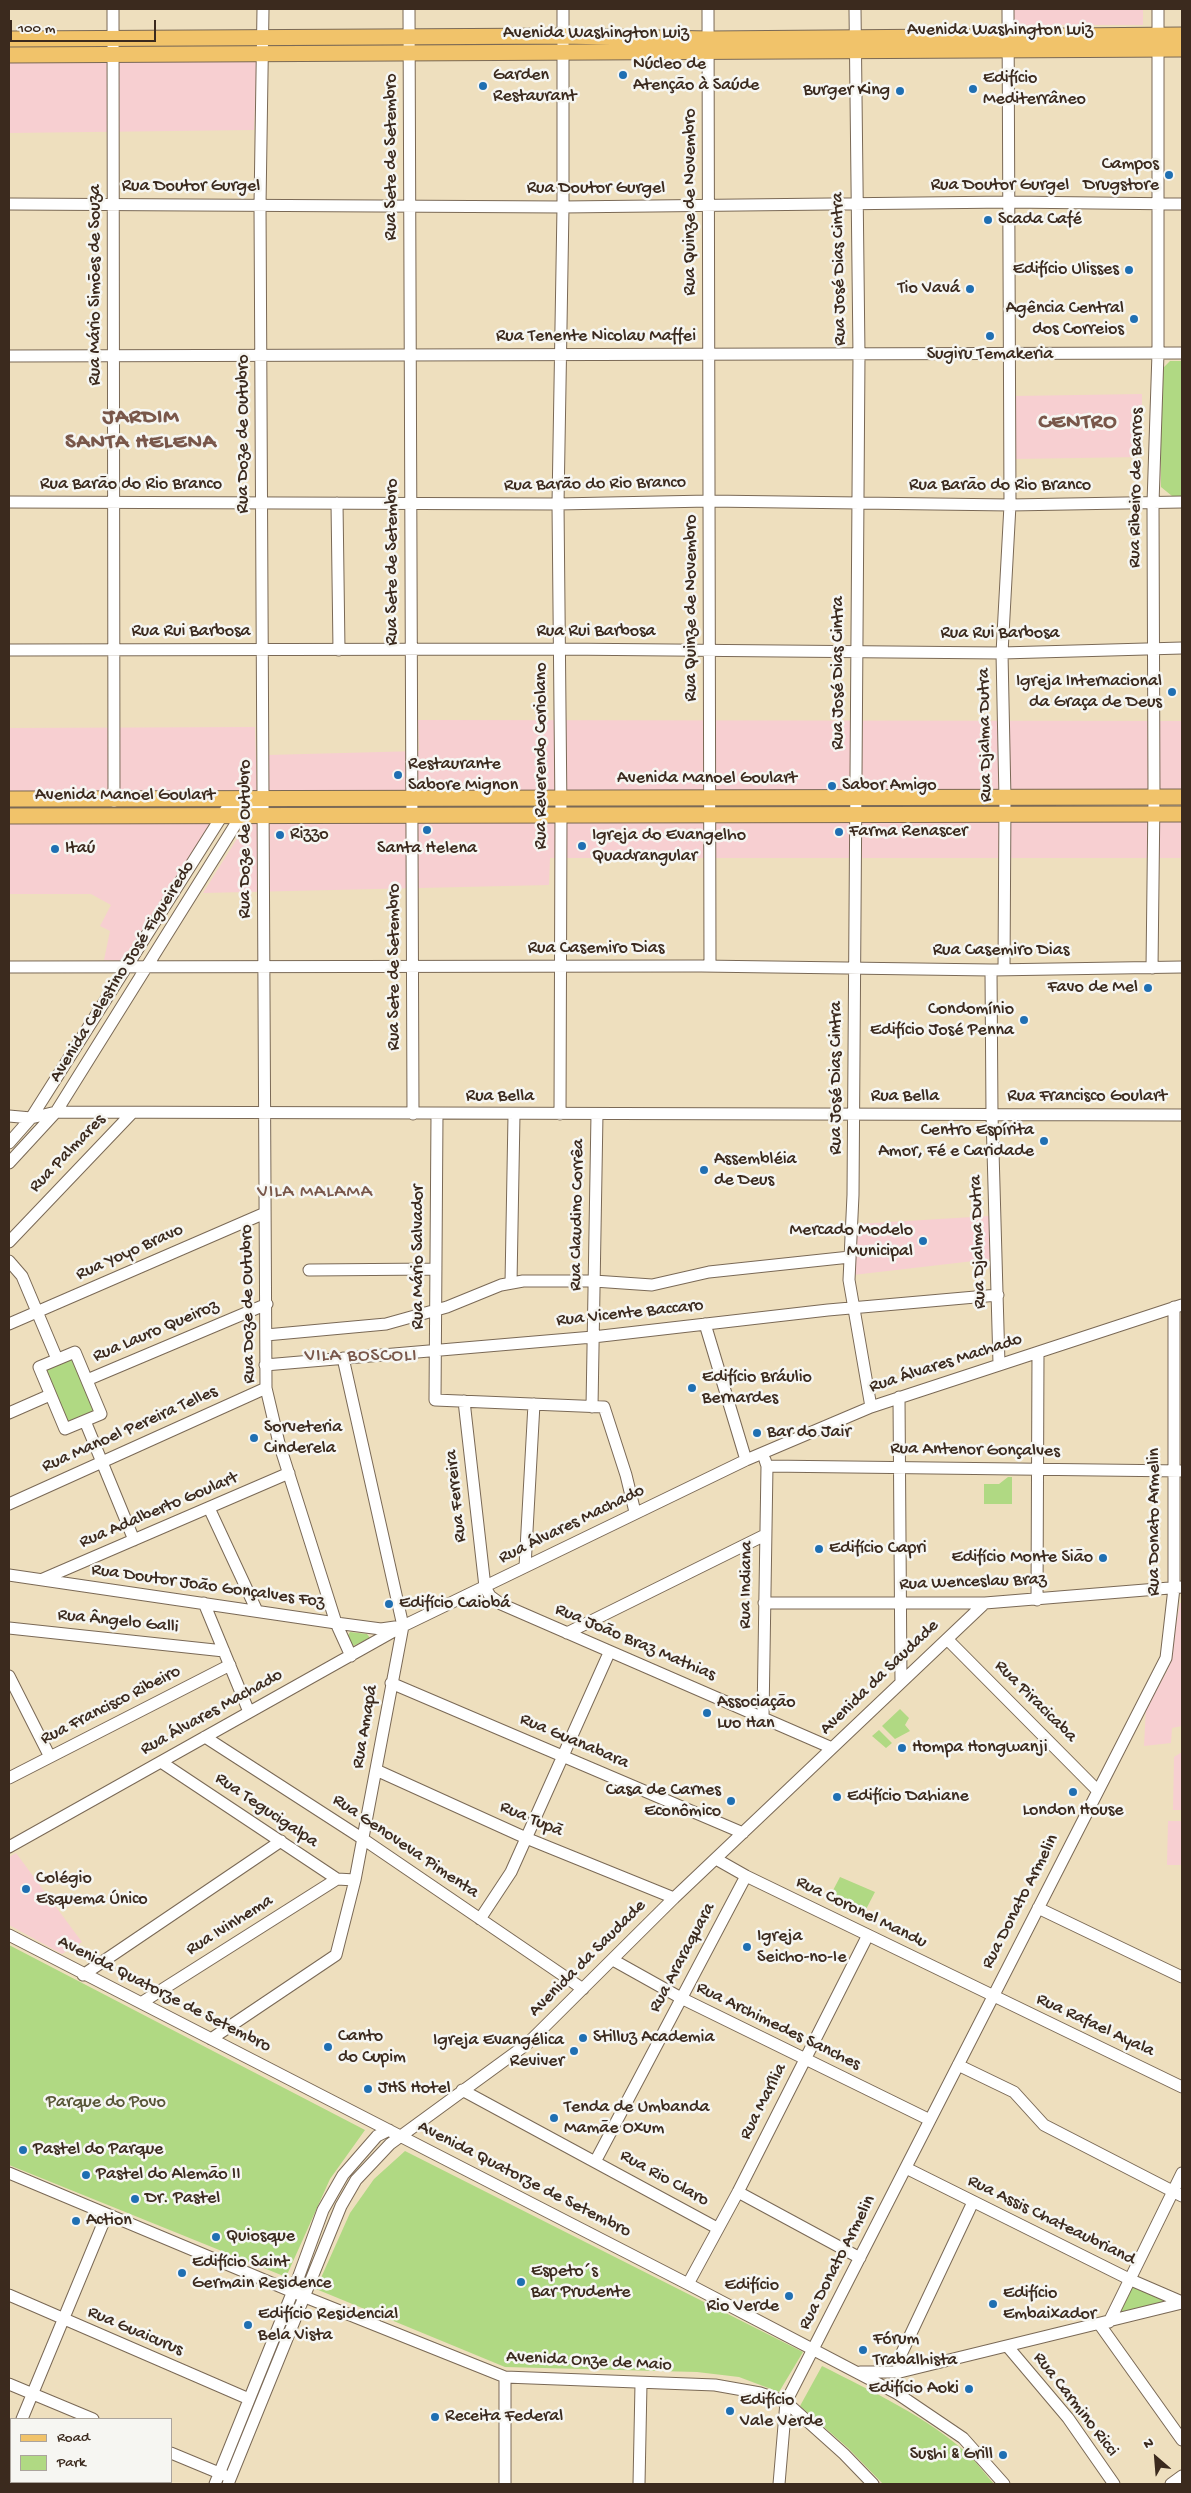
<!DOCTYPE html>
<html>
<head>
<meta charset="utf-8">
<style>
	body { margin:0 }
	#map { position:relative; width:1191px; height:2493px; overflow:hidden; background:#eedfbe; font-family:"Gochi Hand",sans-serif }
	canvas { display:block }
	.frame { position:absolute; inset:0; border:10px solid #3b2a1e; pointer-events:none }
	.legend { position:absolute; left:10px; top:2418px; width:162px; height:65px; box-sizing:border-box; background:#f6f6f2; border:1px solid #aba49d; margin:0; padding:6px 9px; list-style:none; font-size:15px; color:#3b2a1e }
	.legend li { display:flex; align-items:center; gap:10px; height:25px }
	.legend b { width:25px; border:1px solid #aba49d }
	.north { position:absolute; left:1131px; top:2433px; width:50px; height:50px; -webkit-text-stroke:4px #f6f6f2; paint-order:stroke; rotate:333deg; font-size:14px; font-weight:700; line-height:20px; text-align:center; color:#3b2a1e }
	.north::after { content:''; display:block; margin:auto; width:18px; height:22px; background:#3b2a1e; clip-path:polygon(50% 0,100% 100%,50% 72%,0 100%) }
	.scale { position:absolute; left:10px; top:20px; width:146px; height:22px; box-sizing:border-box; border:2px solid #3b2a1e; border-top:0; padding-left:6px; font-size:15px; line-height:18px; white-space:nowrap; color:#3b2a1e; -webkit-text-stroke:4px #f6f6f2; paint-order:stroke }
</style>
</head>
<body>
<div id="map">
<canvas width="1191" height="2493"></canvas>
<div class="frame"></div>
<ul class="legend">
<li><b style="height:6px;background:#f1c36a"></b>Road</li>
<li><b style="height:14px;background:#b0d983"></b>Park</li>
</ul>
<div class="north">N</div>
<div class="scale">100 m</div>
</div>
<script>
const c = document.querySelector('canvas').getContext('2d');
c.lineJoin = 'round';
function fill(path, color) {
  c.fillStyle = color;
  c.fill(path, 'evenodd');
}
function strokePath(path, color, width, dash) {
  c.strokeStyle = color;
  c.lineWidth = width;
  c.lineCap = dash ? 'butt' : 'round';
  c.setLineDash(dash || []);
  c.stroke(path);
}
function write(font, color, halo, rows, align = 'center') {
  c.font = font + ' "Gochi Hand",sans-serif';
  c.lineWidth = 5;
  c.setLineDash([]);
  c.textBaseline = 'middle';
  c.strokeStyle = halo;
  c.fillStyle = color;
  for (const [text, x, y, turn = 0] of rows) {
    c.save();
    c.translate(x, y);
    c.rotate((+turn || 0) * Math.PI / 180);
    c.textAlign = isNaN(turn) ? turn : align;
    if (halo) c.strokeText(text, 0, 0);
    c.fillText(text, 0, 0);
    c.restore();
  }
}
fill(new Path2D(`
	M1013 9H1143V25H1013Z
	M257 58 254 130 9 133V61Z
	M1142 394V457L1013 459V396Z
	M418 720 1182 721V791L266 794 267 755 419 751Z
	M255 727 257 793H9V728Z
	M214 821 125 962 104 960 110 931 100 926 111 905 91 894H9V822Z
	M248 821 1182 822V858H550L549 885 203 893Z
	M989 1216 991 1259 853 1275 857 1224Z
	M1180 1603H1182V1726L1172 1728 1171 1743 1144 1746 1146 1707 1167 1671Z
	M1182 1752V1810H1173L1174 1757Z
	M1168 1821H1182V1865H1167Z
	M16 1853 82 1942 62 1954 9 1925V1857Z`), '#f7cfd1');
fill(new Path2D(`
	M1170 361H1182V496H1172L1161 487V370Z
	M72 1358 95 1412 67 1424 44 1370Z
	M1008 1477H1012V1504H984V1484H999Z
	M350 1632 367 1634 370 1638 351 1647 347 1637Z
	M900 1709 909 1718 905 1725 910 1731 895 1739 882 1726Z
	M879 1730 892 1743 886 1748 872 1736Z
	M840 1877 875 1892 863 1915 829 1898Z
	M9 1945 365 2130 330 2179 286 2277 9 2165Z
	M405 2151 803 2352 779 2392 739 2377 697 2372 505 2367 316 2289 350 2213 374 2179Z
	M1131 2280 1182 2302 1109 2322Z
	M822 2366C873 2392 926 2416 969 2455 978 2464 986 2475 994 2484H883L848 2448 800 2406Z`), '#b0d983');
const minor = new Path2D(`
	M113 9 114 801
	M263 9 260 205 266 1388 279 1443 336 1623 351 1656
	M409 9 413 1114
	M708 9 710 966
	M855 9 859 355 853 1195 849 1280 871 1407
	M9 204 563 207 1009 202 1182 204
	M9 356 1182 353
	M9 502 558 504 709 501 1010 505 1182 502
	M337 503 339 650
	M9 650 560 649 1002 653 1182 648
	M9 967 701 966 991 970 1182 967
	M1152 968 1154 797 1153 503 1158 353V9
	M991 970 992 1115 999 1364
	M1004 970 1005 799 1002 653 1010 505 1008 9
	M560 1114 561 813 558 504 563 207V9
	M437 1115 435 1400 604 1407 626 1475 635 1512
	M9 1116 31 1118 56 1112 1182 1115
	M9 1143 31 1118 232 800 242 814
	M9 1163 56 1112 242 814 263 800
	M9 1242 132 1113
	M9 1261 22 1276 57 1359
	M309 1270 436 1269
	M511 1283 514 1115
	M9 1324 265 1213
	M705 1324 746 1460
	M266 1335 386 1324 447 1307 501 1285 523 1281H594L652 1285 709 1272 850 1257
	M75 1352 101 1414 65 1429 39 1367Z
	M265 1365 593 1337 828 1310 998 1295
	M87 1380 267 1304
	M899 1397 901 1682
	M464 1401 485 1587 490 1596 501 1604 832 1748
	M592 1407 597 1114
	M9 1413 50 1395
	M85 1421 134 1540
	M767 1466 1182 1471
	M9 1504 266 1388
	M209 1508 257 1611
	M525 1567 534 1404
	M9 1575 336 1623 381 1629 395 1627
	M43 1579 289 1473
	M1037 1600 1038 1353
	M204 1603 249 1712
	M764 1603H985L1182 1587
	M9 1628 224 1651
	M567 1633 765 1535
	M947 1639 1098 1791
	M9 1676 50 1757
	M391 1683 743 1833
	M763 1717 767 1466 765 1460
	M205 1737 363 1839 583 1989
	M161 1762 337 1879 355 1880
	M376 1770 526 1838 674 1898
	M9 1778 230 1665
	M9 1847 403 1626 746 1460 871 1407 1182 1305
	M716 1859 746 1876 1182 2087
	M1038 1908 1182 1977
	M480 1919 511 1872 609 1653
	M9 1935 688 2284 898 2394 963 2438 1004 2484
	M613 1960 681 1998 930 2120
	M83 1975 281 1841
	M141 2003 337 1879
	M211 2039 336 1955 355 1880 403 1626 343 1358
	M958 2065 1014 2092 1044 2125 1182 2196
	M462 2090 717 2228
	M595 2162 746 1876
	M906 2168 1131 2280 1182 2302
	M9 2173 305 2297 505 2377 715 2385 760 2393 786 2402 844 2454 873 2484
	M738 2192 860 2258
	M688 2284 738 2192 868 1935
	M9 2295 249 2399
	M1109 2322 1182 2173
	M1100 2325 1182 2440
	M1008 2347 1068 2418 1114 2484
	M860 2372H900L1182 2303
	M900 2372 898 2361 973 2202
	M505 2377V2484
	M9 2384 93 2419
	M22 2419 107 2214
	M9 2449 11 2443
	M171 2453 224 2475
	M9 2472 11 2473
	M30 2482 35 2484
	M215 2484 297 2281 323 2210 343 2175 377 2136 389 2130
	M228 2484 341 2206 356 2180 390 2144 527 2044 674 1898 985 1603
	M639 2484 641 2384
	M779 2484 786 2402 1166 1658 1174 1588V1307
	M1171 2484 1182 2476`);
const major = new Path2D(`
	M9 39 562 36 709 39 1182 35
	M9 55 1182 49
	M9 799 1182 797
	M9 816C400 814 791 814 1182 814`);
strokePath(minor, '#7a6956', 13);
strokePath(major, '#7a6956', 17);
strokePath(minor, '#fff', 11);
strokePath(major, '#f1c36a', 15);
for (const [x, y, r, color] of [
	[623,75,5,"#1f6fb2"],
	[483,86,5,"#1f6fb2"],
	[973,89,5,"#1f6fb2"],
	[900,91,5,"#1f6fb2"],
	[1169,175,5,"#1f6fb2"],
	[988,220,5,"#1f6fb2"],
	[1129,270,5,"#1f6fb2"],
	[970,289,5,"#1f6fb2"],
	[1134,319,5,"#1f6fb2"],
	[990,336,5,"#1f6fb2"],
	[1172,692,5,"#1f6fb2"],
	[398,775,5,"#1f6fb2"],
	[832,786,5,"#1f6fb2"],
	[427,830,5,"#1f6fb2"],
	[839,832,5,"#1f6fb2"],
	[280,835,5,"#1f6fb2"],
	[582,846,5,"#1f6fb2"],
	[55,849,5,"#1f6fb2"],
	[1148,988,5,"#1f6fb2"],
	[1024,1020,5,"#1f6fb2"],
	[1044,1141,5,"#1f6fb2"],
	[704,1170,5,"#1f6fb2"],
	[923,1241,5,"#1f6fb2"],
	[692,1388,5,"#1f6fb2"],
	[757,1433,5,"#1f6fb2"],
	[254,1438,5,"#1f6fb2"],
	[819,1549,5,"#1f6fb2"],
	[1103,1558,5,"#1f6fb2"],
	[389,1604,5,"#1f6fb2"],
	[707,1713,5,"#1f6fb2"],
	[902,1748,5,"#1f6fb2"],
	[1073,1792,5,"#1f6fb2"],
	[837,1797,5,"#1f6fb2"],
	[731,1801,5,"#1f6fb2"],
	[26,1889,5,"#1f6fb2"],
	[747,1947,5,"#1f6fb2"],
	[583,2038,5,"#1f6fb2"],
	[328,2047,5,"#1f6fb2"],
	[574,2051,5,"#1f6fb2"],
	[368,2089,5,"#1f6fb2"],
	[554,2118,5,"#1f6fb2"],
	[23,2150,5,"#1f6fb2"],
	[86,2175,5,"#1f6fb2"],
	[135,2199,5,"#1f6fb2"],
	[76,2221,5,"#1f6fb2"],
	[216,2237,5,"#1f6fb2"],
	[182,2273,5,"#1f6fb2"],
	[521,2282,5,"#1f6fb2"],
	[789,2296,5,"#1f6fb2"],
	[993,2304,5,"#1f6fb2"],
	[248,2325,5,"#1f6fb2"],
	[863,2350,5,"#1f6fb2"],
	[969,2389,5,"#1f6fb2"],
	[730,2411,5,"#1f6fb2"],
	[435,2417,5,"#1f6fb2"],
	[1003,2455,5,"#1f6fb2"]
]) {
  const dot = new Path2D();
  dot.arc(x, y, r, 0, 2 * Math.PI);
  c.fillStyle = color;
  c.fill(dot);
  strokePath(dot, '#f6f6f2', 2);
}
write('18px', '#3b2a1e', '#f6f6f2', [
	["Avenida Washington Luiz",1000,31],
	["Avenida Washington Luiz",596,34],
	["Rua Sete de Setembro",392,157,-90],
	["Rua Doutor Gurgel",1000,186],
	["Rua Doutor Gurgel",191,187],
	["Rua Doutor Gurgel",596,189],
	["Rua Quinze de Novembro",691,202,-90],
	["Rua José Dias Cintra",840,269,-91],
	["Rua Mário Simões de Souza",96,285,-90],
	["Rua Tenente Nicolau Maffei",596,337],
	["Rua Doze de Outubro",244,434,-90],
	["Rua Barão do Rio Branco",131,485],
	["Rua Barão do Rio Branco",595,485,-1],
	["Rua Barão do Rio Branco",1000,486],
	["Rua Ribeiro de Barros",1137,488,-89],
	["Rua Sete de Setembro",393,562,-90],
	["Rua Quinze de Novembro",692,608,-90],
	["Rua Rui Barbosa",191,632],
	["Rua Rui Barbosa",596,632],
	["Rua Rui Barbosa",1000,634],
	["Rua José Dias Cintra",839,673,-90],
	["Rua Djalma Dutra",986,735,-91],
	["Rua Reverendo Coriolano",542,756,-90],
	["Avenida Manoel Goulart",707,779],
	["Avenida Manoel Goulart",125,796],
	["Rua Doze de Outubro",246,839,-90],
	["Rua Casemiro Dias",596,949],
	["Rua Casemiro Dias",1001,951],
	["Rua Sete de Setembro",395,967,-90],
	["Avenida Celestino José Figueiredo",123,972,-58],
	["Rua José Dias Cintra",837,1078,-90],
	["Rua Bella",500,1097],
	["Rua Bella",905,1097],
	["Rua Francisco Goulart",1087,1097],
	["Rua Palmares",68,1154,-46],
	["Rua Claudino Corrêa",578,1215,-89],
	["Rua Djalma Dutra",979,1242,-92],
	["Rua Yoyo Bravo",130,1253,-24],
	["Rua Mário Salvador",419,1257,-90],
	["Rua Doze de Outubro",249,1304,-91],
	["Rua Vicente Baccaro",630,1314,-6],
	["Rua Lauro Queiroz",156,1332,-23],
	["Rua Álvares Machado",946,1364,-18],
	["Rua Manoel Pereira Telles",130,1430,-24],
	["Rua Antenor Gonçalves",975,1451,1],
	["Rua Ferreira",457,1496,-96],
	["Rua Adalberto Goulart",159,1511,-23],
	["Rua Donato Armelin",1155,1522,-90],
	["Rua Álvares Machado",572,1525,-26],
	["Rua Wenceslau Braz",973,1583,-2],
	["Rua Indiana",747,1585,-89],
	["Rua Doutor João Gonçalves Foz",208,1587,8],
	["Rua Ângelo Galli",118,1622,6],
	["Rua João Braz Mathias",635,1643,23],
	["Avenida da Saudade",880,1678,-44],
	["Rua Piracicaba",1035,1702,45],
	["Rua Francisco Ribeiro",111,1706,-27],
	["Rua Álvares Machado",212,1713,-29],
	["Rua Amapá",366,1727,-80],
	["Rua Guanabara",574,1742,23],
	["Rua Tegucigalpa",266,1811,34],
	["Rua Tupã",531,1820,23],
	["Rua Genoveva Pimenta",405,1847,34],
	["Rua Donato Armelin",1021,1902,-63],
	["Rua Coronel Mandu",861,1913,26],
	["Rua Ivinhema",230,1926,-32],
	["Rua Araraquara",683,1958,-62],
	["Avenida da Saudade",588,1959,-45],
	["Avenida Quatorze de Setembro",164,1995,27],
	["Rua Rafael Ayala",1095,2026,25],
	["Rua Archimedes Sanches",778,2027,26],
	["Rua Marília",764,2102,-63],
	["Rua Rio Claro",664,2179,29],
	["Avenida Quatorze de Setembro",524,2180,27],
	["Rua Assis Chateaubriand",1051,2221,26],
	["Rua Donato Armelin",838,2263,-63],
	["Rua Guaicurus",135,2332,23],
	["Avenida Onze de Maio",589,2362,3],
	["Rua Carmino Ricci",1075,2405,52]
]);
write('18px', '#3b2a1e', '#f6f6f2', [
	["Núcleo de",633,65],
	["Atenção à Saúde",633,86],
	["Garden",493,76],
	["Restaurant",493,97],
	["Edifício",983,79],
	["Mediterrâneo",983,100],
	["Burger King",890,91,"right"],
	["Campos",1159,165,"right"],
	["Drugstore",1159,186,"right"],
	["Scada Café",998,220],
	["Edifício Ulisses",1119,270,"right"],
	["Tio Vavá",960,289,"right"],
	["Agência Central",1124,309,"right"],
	["dos Correios",1124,330,"right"],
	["Sugiru Temakeria",990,355,"center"],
	["Igreja Internacional",1162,682,"right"],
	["da Graça de Deus",1162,703,"right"],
	["Restaurante",408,765],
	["Sabore Mignon",408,786],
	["Sabor Amigo",842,786],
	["Farma Renascer",849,832],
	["Rizzo",290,835],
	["Igreja do Evangelho",592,836],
	["Quadrangular",592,857],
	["Itaú",65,849],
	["Santa Helena",427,849,"center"],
	["Favo de Mel",1138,988,"right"],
	["Condomínio",1014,1010,"right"],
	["Edifício José Penna",1014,1031,"right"],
	["Centro Espírita",1034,1131,"right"],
	["Amor, Fé e Caridade",1034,1152,"right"],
	["Assembléia",714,1160],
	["de Deus",714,1181],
	["Mercado Modelo",913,1231,"right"],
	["Municipal",913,1252,"right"],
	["Edifício Bráulio",702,1378],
	["Bernardes",702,1399],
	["Sorveteria",264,1428],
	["Cinderela",264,1449],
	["Bar do Jair",767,1433],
	["Edifício Capri",829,1549],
	["Edifício Monte Sião",1093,1558,"right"],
	["Edifício Caiobá",399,1604],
	["Associação",717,1703],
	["Luo Han",717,1724],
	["Hompa Hongwanji",912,1748],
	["Casa de Carnes",721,1791,"right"],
	["Econômico",721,1812,"right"],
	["Edifício Dahiane",847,1797],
	["London House",1073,1811,"center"],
	["Colégio",36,1879],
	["Esquema Único",36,1900],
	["Igreja",757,1937],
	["Seicho-no-Ie",757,1958],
	["Canto",338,2037],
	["do Cupim",338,2058],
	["Stilluz Academia",593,2038],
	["Igreja Evangélica",564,2041,"right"],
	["Reviver",564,2062,"right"],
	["JHS Hotel",378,2089],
	["Tenda de Umbanda",564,2108],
	["Mamãe Oxum",564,2129],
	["Pastel do Parque",33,2150],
	["Pastel do Alemão II",96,2175],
	["Dr. Pastel",145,2199],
	["Action",86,2221],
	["Quiosque",226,2237],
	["Edifício Saint",192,2263],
	["Germain Residence",192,2284],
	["Espeto´s",531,2272],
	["Bar Prudente",531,2293],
	["Edifício",779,2286,"right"],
	["Rio Verde",779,2307,"right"],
	["Edifício",1003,2294],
	["Embaixador",1003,2315],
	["Edifício Residencial",258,2315],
	["Bela Vista",258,2336],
	["Fórum",873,2340],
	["Trabalhista",873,2361],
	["Edifício Aoki",959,2389,"right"],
	["Edifício",740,2401],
	["Vale Verde",740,2422],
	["Receita Federal",445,2417],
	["Sushi & Grill",993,2455,"right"]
], 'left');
write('18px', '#585637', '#f6f6f2', [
	["Parque do Povo",106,2103]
]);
c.letterSpacing = '1px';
write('19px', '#79574a', '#f6f6f2', [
	["VILA MALAMA",315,1193],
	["VILA BOSCOLI",361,1357]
]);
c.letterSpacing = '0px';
c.letterSpacing = '1px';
write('bold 22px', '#79574a', '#f6f6f2', [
	["JARDIM",141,419],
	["SANTA HELENA",141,444],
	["CENTRO",1078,424]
]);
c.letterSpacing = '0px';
</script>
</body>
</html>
